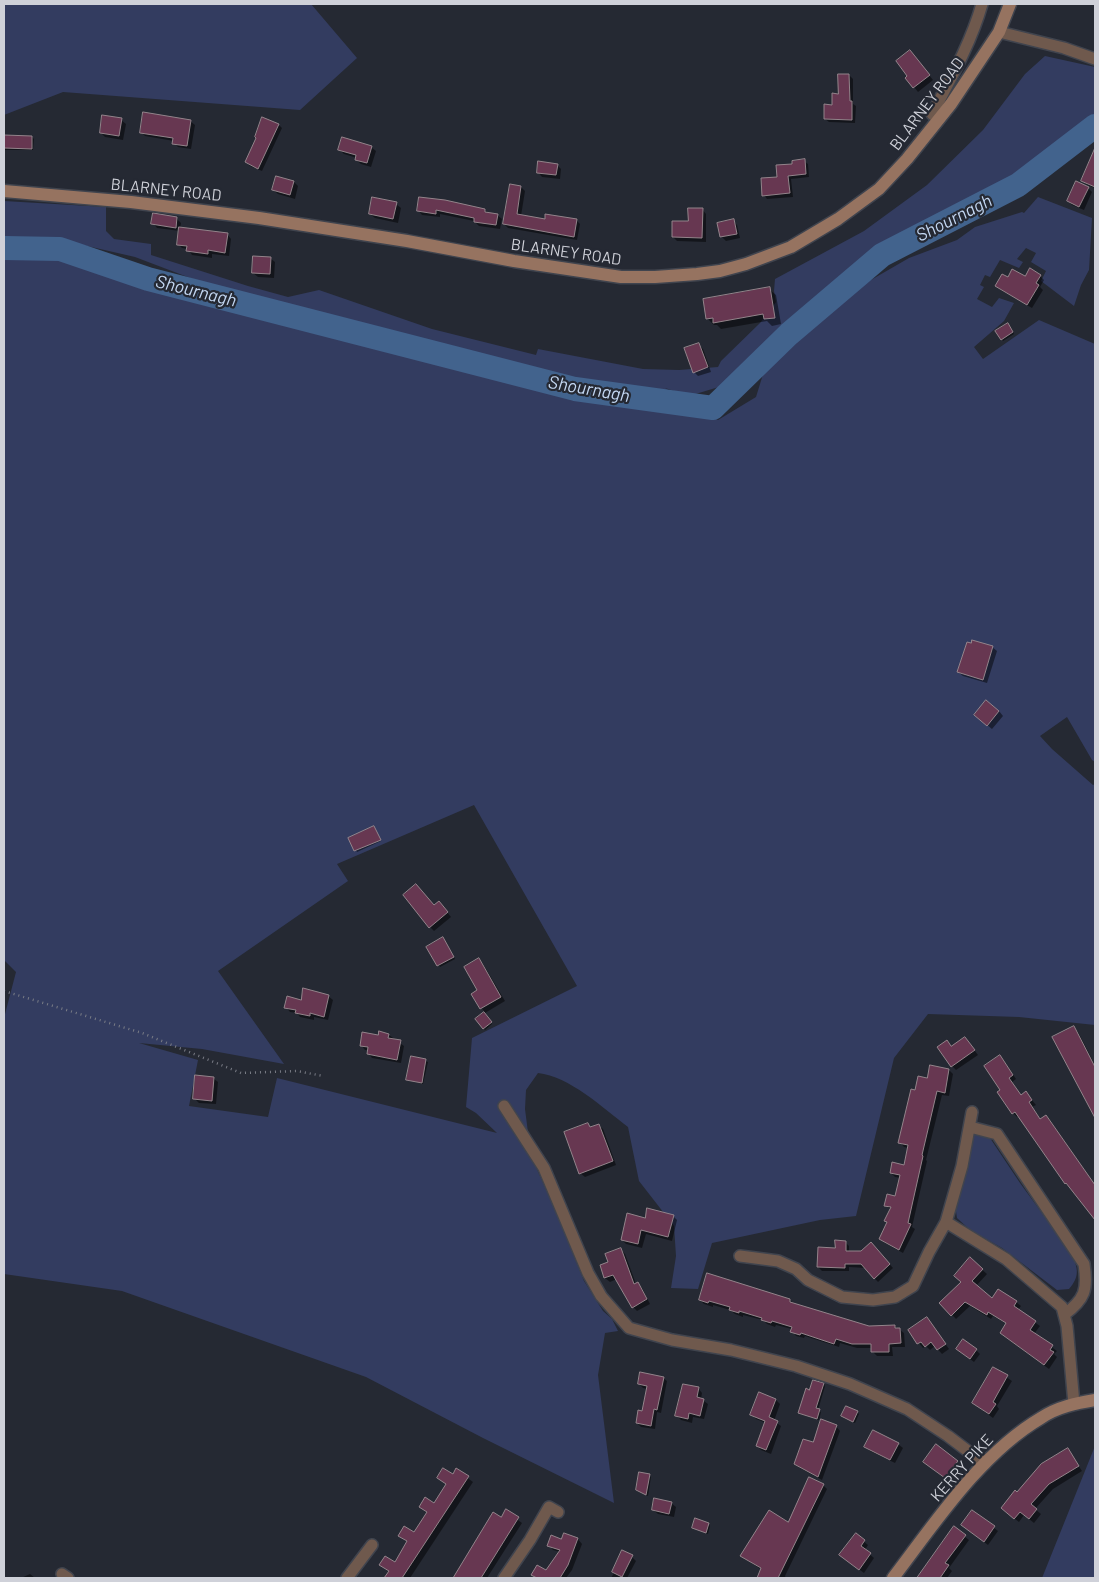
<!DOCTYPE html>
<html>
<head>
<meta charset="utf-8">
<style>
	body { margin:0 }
	#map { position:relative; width:1099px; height:1582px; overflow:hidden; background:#252933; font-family:Barlow,sans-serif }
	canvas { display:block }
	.frame { position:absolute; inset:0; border:5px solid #cfd1d9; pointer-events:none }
</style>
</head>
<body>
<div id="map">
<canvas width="1099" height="1582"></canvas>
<div class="frame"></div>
</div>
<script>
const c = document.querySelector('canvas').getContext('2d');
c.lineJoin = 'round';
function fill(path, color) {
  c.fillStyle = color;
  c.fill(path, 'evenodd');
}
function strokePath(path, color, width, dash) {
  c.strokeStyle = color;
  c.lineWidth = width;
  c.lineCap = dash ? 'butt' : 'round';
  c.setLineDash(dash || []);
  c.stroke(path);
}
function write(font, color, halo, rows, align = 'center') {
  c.font = font + ' Barlow,sans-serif';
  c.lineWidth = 4.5;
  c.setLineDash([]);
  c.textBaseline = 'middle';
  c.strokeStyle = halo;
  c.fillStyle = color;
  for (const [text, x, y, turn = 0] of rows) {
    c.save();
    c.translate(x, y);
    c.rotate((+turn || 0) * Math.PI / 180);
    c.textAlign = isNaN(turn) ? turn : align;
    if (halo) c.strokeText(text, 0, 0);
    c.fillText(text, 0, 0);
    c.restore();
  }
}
fill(new Path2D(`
	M4 4H311L357 58 300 110 63 92 4 115Z
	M1045 56 1095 67V118L1093 121 1068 137 1024 174 876 253 823 295 765 349 722 386 689 396 665 388 718 420 756 397 764 371 808 330 864 284 909 258 957 240 975 227 1022 212 1024 213 1038 197 1092 218 1089 270 1081 285 1074 306 1041 281 1046 271 1031 262 1036 253 1026 248 1017 259 1023 262 1019 268 1000 260 990 277 985 275 980 285 984 287 977 299 992 307 999 298 1014 303 1004 321 974 347 983 359 1039 320 1095 344V762L1092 760 1067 717 1040 736 1052 749 1093 785 1095 784V1025L1019 1017 928 1014 894 1058 856 1216 820 1220 712 1243 698 1289 671 1288 676 1256 674 1226 639 1181 628 1127C603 1108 569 1076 538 1073L526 1090 525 1109 531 1156 558 1216 584 1281 603 1311 612 1319 618 1331 605 1333 598 1375 614 1503 483 1438 366 1377 122 1291 4 1274V1018L16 972 4 960V256L54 257 233 308 256 303 135 257 74 243H4V201L106 207V231L114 239 151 244V255L248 286 288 297 319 290 432 329 536 355 538 349 643 369 679 370 718 367 721 361 760 323 776 302 774 291 775 279 864 231 927 185 983 130 1025 74ZM474 805 577 986 472 1038 466 1107 476 1113 497 1133 277 1078 268 1117 189 1106 198 1060 139 1043 202 1049 284 1064 218 971 348 881 337 864Z
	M981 1133 988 1135 1020 1183 1072 1254C1078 1269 1080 1276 1069 1289L1057 1290 1002 1248 970 1230 957 1218 955 1205 970 1141 974 1135Z
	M1095 1446V1578H1042Z`), '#333c60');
fill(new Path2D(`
	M914 56 933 80 918 92 907 78Z
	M849 75 853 79V104L856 106 855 123 829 122 825 119 839 95Z
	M121 120 126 124 123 140 105 137 101 133Z
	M190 121 195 125 191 149 178 147 174 143V141L145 136 141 132Z
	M279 125 282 128 262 171 250 166 246 162Z
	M4 137H32L34 139 33 150H4Z
	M371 147 376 151 371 167 361 164 356 160 357 158 344 154 339 149Z
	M1093 156 1095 157V188L1087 185 1083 181Z
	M804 161 808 164 809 177 791 179 793 197 767 199 764 195 779 178 793 165Z
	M557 165 561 169 560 179 542 177 538 172Z
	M294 182 298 186 295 199 278 194 273 190Z
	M521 187 525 191 521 216 546 220H576L580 224 577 240 508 228 504 224Z
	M1088 188 1092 192 1084 210 1072 205 1068 201Z
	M420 198 485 210 489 214 497 215 502 219 500 229 479 226 474 221 440 214V217L422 215 418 210Z
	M396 204 401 208 398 223 375 218 370 214Z
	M702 209 706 214V242L677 241 673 237Z
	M176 218 181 223 180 228 227 234 231 239 229 256 212 254V258L192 255 188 249 182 248 178 244 180 231 157 228 153 223Z
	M733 221 737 225 740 238 726 241 721 236Z
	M270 258 275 262 274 278 258 277 253 273Z
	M1040 276 1044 280 1040 287 1043 290 1032 308 1001 290 996 286 1008 278Z
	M769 289 776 295 781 324 772 326 767 321 721 329 717 325H714L707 318Z
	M1010 326 1014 334 1003 341 1002 339Z
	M698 344 703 349 711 372 698 376 694 372Z
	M992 647 997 651 987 683 963 676 958 672Z
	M999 711 1003 716 992 729 980 719Z
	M374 828 381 841 357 852 350 839Z
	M434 907H443L451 917 434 931 430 927Z
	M444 941 455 959 440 967 428 948Z
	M479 959 483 964 505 1001 485 1013 473 994 479 991Z
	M328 996 333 1000 328 1020 314 1017V1020L300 1017 297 1013 290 1012 286 1007 302 1001Z
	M484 1014 492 1024 485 1030 477 1020Z
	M1074 1028 1078 1032 1095 1065V1115L1092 1110Z
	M389 1035 404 1046 401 1063 372 1058 368 1053 369 1050H365L361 1045 379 1037Z
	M969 1043 978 1055 956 1070 952 1066Z
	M412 1057 428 1062 423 1084 407 1079Z
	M1004 1061 1016 1079 1012 1082 1021 1096 1026 1093 1036 1105 1032 1107 1041 1120 1046 1116 1050 1120 1095 1185V1219L1071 1187 1066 1184 1019 1116 1017 1117 1013 1113 1001 1090Z
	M949 1070 953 1074 949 1096 942 1095 926 1160 927 1161 912 1227 915 1229 903 1253 885 1243 880 1239 888 1223 891 1210 886 1205 896 1198 901 1178 895 1177 891 1173 905 1166 909 1148 904 1147 900 1142 916 1092 928 1080Z
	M213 1078 218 1082 216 1104 199 1103 194 1098Z
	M588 1124 591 1128 598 1125 603 1129 616 1165 585 1177 580 1173Z
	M673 1216 677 1220 672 1241 646 1234 642 1248 626 1244 622 1240 645 1219Z
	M845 1242 849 1246V1252L861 1253 875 1248 893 1268 878 1282 865 1268 849 1267V1271H822L818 1267Z
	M621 1250 625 1254 636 1284H637L642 1288 650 1304 637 1311 633 1307 617 1279 610 1282 605 1278 601 1266 610 1263Z
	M970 1259 987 1274 976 1286 992 1300 1016 1302 1021 1306 1018 1310 1040 1326 1034 1334 1057 1351 1054 1354 1057 1357 1049 1369 1005 1337 1007 1324 993 1316 991 1319 970 1306 956 1319 941 1303 962 1282Z
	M700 1300H790L794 1304 869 1327 895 1326 904 1333 905 1347H892L893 1356H877L873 1352V1348H857L840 1343 839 1347 805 1336 804 1338 796 1336 792 1331V1329L776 1325 775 1327 767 1324 763 1320 743 1315V1317L735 1314 730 1310 713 1305V1307L704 1304Z
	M927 1318 949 1349 942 1354 935 1346 930 1350 926 1346 923 1348 909 1331Z
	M976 1350 980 1354 974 1362 962 1353Z
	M993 1368 1012 1381 997 1406 999 1409 993 1418 978 1407Z
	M663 1378 667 1381 661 1413 657 1412 655 1429 641 1427 637 1423 643 1412 648 1389 643 1388 639 1384Z
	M824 1384 825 1386 818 1410 821 1412 819 1420 801 1414 799 1412 810 1391Z
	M698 1388 702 1393 701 1399 708 1404 704 1419 693 1417 692 1423 681 1420 677 1416Z
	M760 1394 776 1400 780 1404 774 1421 781 1426 771 1454 761 1450 757 1446 766 1423 756 1419 752 1415Z
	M857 1412 859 1414 855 1423 844 1418Z
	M836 1426 840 1431 822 1480 800 1468 795 1464 813 1444Z
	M898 1444 903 1448 895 1463 870 1451 866 1447Z
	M1068 1450 1082 1471 1053 1489 1035 1509 1041 1514 1034 1523 1024 1515 1019 1522 1006 1512 1017 1494Z
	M957 1462 962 1466 950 1482 929 1466Z
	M457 1470 473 1482 410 1578H386L390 1572 381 1565 395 1563 408 1542 400 1536 414 1534 428 1513 420 1506 435 1505 447 1485 439 1478 453 1476Z
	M649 1476 651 1477 648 1496 639 1491Z
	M823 1485 827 1489 785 1576 786 1578H758L762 1570 741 1556 789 1524Z
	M671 1503 676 1507 674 1517 658 1514 653 1510Z
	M506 1511 522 1523 487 1578H454L494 1514 502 1519Z
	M972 1511 998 1531 988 1545 962 1525Z
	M709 1524 710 1526 708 1534 693 1527Z
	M954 1528 969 1540 949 1568 952 1571 947 1578H918Z
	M564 1534 578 1539 582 1544 572 1570 566 1578H537L533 1574 547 1572 560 1552 553 1550 549 1545 562 1540Z
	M856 1535 868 1545 865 1550 874 1558 864 1573 845 1559Z
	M632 1557 636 1561 627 1578H611L614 1573 613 1572Z
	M30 1574 35 1578H21Z`), '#0007');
strokePath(new Path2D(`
	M4 248 60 249 148 279 575 389 713 408 789 334 882 255 1018 185 1095 126`), '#42638d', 24);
const building = new Path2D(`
	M910 50 930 75 913 88 905 78 907 76 896 61Z
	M838 74H849L850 101H852V120L824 119V104L832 105V93L838 94Z
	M143 112 191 120 187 146 172 144 173 138 140 133Z
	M102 115 122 118 119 136 100 133Z
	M262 117 279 124 258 169 245 162 256 138 255 137Z
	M4 135 32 136V149L4 148Z
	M342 137 372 146 367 163 355 160 356 155 338 150Z
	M1095 148V187L1081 181Z
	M805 159 806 174 788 176 790 193 762 196 761 178 777 177 776 165 792 164V161Z
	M538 161 558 164 556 175 537 173Z
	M276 176 294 181 290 195 272 190Z
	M1076 181 1089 187 1079 207 1067 201Z
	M510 184 521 186 517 214 545 219V214L577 219 574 237 503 224Z
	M372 197 397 202 393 219 369 214Z
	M419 197 445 200 485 209V212L498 214 496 225 474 222V218L436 210V214L417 211Z
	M688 208H703L702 238 672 237V221H688Z
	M153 213 177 217 176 228 151 224Z
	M734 219 737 234 720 237 717 223Z
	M179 227 228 233 225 253 208 250V254L186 251 187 246 177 245Z
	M253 256 271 257 270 274 252 273Z
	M1030 268 1041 275 1036 283 1039 285 1027 305 995 286 1002 274 1008 277 1012 269 1025 276Z
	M770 287 775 318 764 319 763 314 713 323V318L706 319 703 299Z
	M1008 323 1013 332 1001 340 995 331Z
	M699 343 708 367 693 373 684 348Z
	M972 640 993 646 983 680 957 672 967 642 971 643Z
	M986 700 999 711 987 726 974 715Z
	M374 826 381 840 354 851 348 838Z
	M416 884 434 905 439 901 448 912 429 928 403 895Z
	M443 937 454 957 437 966 426 947Z
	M479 958 501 997 480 1009 471 994 477 990 464 967Z
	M303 988 329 995 324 1017 310 1013V1016L295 1013 296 1010 284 1008 287 996 301 1000Z
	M484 1012 492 1022 483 1029 475 1019Z
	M1074 1026 1095 1067V1118L1052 1037Z
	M379 1031 389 1034 388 1038 401 1040 397 1060 367 1054 368 1047 360 1046 362 1032 378 1035Z
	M965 1037 975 1050 951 1067 937 1047 947 1040 951 1046Z
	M1000 1055 1013 1075 1009 1078 1021 1095 1026 1091 1032 1100 1029 1102 1040 1119 1046 1115 1095 1185V1220L1066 1183 1065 1184 1015 1112 1012 1114 997 1092 1000 1090 984 1066Z
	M411 1056 426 1059 422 1083 406 1080Z
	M930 1065 949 1069 945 1093 937 1091 922 1155 923 1156 908 1223 911 1224 899 1250 879 1239 887 1222 884 1221 891 1207 884 1206 887 1194 895 1196 900 1175 890 1173 892 1162 904 1165 908 1145 898 1143 911 1089 915 1090 918 1076 927 1078Z
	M195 1075 214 1077 212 1101 193 1099Z
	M588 1123 590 1127 599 1124 613 1161 579 1174 564 1132Z
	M647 1208 674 1215 668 1237 641 1230 638 1244 621 1240 627 1213 645 1218Z
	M835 1240 846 1241V1251H861L871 1242 890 1264 874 1279 861 1264H845V1268L817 1267 818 1247 835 1248Z
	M621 1248 634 1284 638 1282 647 1299 632 1308 613 1275 604 1278 600 1265 608 1262 605 1254Z
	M970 1257 983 1269 972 1281 992 1298 998 1289 1017 1301 1014 1306 1036 1321 1030 1330 1053 1345 1050 1350 1054 1352 1044 1365 1000 1333 1006 1323 988 1312 987 1315 965 1302 951 1316 939 1303 961 1282 954 1276Z
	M707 1273 790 1299V1302L869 1326 895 1325V1328H900L901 1343 889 1344V1352H871V1344H852L836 1339 834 1344 801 1333 800 1335 790 1332 792 1327 772 1321 771 1323 761 1320 762 1318 739 1311V1313L729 1310 730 1307 709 1301 708 1303 699 1300Z
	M927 1317 946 1344 937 1350 931 1342 925 1347 921 1342 917 1344 908 1330Z
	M963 1339 977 1349 970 1359 956 1349Z
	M993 1367 1008 1375 993 1402 996 1404 989 1414 972 1403Z
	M640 1372 664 1377 657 1410 654 1409 651 1426 636 1423 638 1410 642 1411 647 1386 638 1384Z
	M813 1380 824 1383 816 1408 820 1409 817 1419 798 1413 806 1388 809 1390Z
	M683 1384 699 1387 697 1397 704 1399 700 1416 689 1413 688 1419 675 1416Z
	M759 1392 776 1399 769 1417 778 1421 766 1450 756 1446 765 1421 750 1415Z
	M846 1406 858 1411 853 1422 841 1416Z
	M821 1419 837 1425 818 1477 794 1464 803 1439 813 1442Z
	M873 1430 899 1443 890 1460 864 1447Z
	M936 1444 958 1461 945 1478 923 1462Z
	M1068 1448 1079 1466 1049 1484 1031 1504 1037 1509 1029 1519 1020 1512 1014 1519 1001 1508 1015 1490 1017 1492 1041 1464Z
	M443 1468 453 1474 456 1468 469 1476 402 1578H384L389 1571 379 1565 385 1556 395 1562 407 1541 398 1536 404 1526 414 1532 427 1512 419 1507 425 1497 434 1503 446 1484 437 1478Z
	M639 1472 650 1474 646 1495 636 1490Z
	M809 1477 824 1484 778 1578H757L761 1568 740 1556 769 1510 788 1522Z
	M654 1498 672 1502 669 1514 652 1510Z
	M506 1509 519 1517 481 1578H453L493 1512 501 1517Z
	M972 1510 995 1526 984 1542 961 1525Z
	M695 1518 709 1523 706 1533 692 1528Z
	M954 1526 966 1535 945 1563 949 1565 940 1578H917Z
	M564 1533 578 1538 568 1565 560 1578H537L531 1575 537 1565 546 1570 560 1550 547 1546 551 1535 561 1539Z
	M856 1533 865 1540 861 1546 871 1553 859 1570 839 1555Z
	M622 1550 633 1555 622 1577 612 1572Z`);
fill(building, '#673751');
strokePath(building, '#93848b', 1);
const street = new Path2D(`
	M999 32 1064 48 1095 59
	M939 119 932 114C951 78 971 43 982 4
	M504 1106 544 1168 588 1273 601 1296 629 1328 672 1340 731 1350 796 1366 850 1384 907 1409 948 1436 985 1464
	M970 1127 997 1134 1084 1264C1088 1290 1085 1299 1064 1315
	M946 1222 962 1166 972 1112
	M740 1256 778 1261 796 1269 808 1280 842 1297 873 1300 895 1297 913 1286 929 1252 946 1222 1006 1259 1062 1307 1067 1326 1074 1404
	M62 1574 68 1578
	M347 1578 372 1545
	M504 1578 530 1540 549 1507 558 1512`);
const secondary = new Path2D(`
	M4 191 131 202 259 218 407 241 514 261 621 277H655L697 274 720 271 746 264 791 247 838 219 879 189 907 159 951 104 999 32 1010 4
	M893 1578C935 1523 980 1454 1041 1418 1057 1407 1077 1403 1095 1400`);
strokePath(street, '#40444e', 14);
strokePath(secondary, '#40444e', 15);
strokePath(new Path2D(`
	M4 991 142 1033 241 1073 297 1071 323 1076`), '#7a7d86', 2.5, [1, 4]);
strokePath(street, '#6f594d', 11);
strokePath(secondary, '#967360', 12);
write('16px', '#cfd1d9', '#252933', [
	["BLARNEY ROAD",927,104,-53],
	["BLARNEY ROAD",166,190,6],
	["BLARNEY ROAD",566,252,8],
	["KERRY PIKE",962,1468,-48]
]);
write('italic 18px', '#c3d7f2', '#252933', [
	["Shournagh",954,218,-27],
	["Shournagh",196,291,14],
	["Shournagh",589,389,10]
]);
</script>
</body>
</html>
